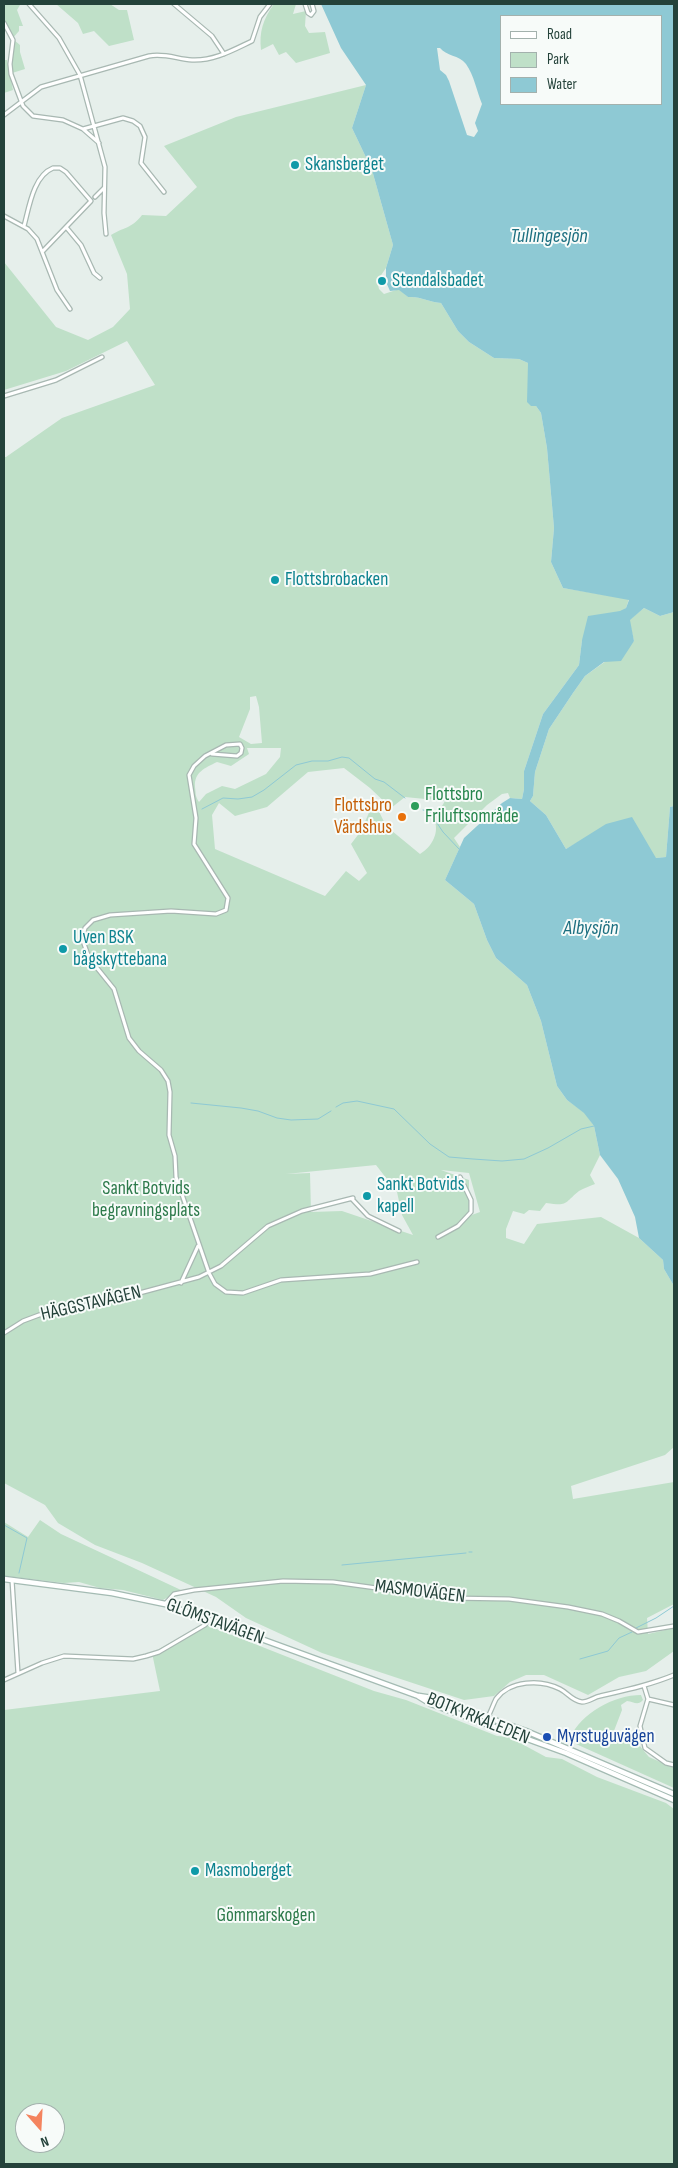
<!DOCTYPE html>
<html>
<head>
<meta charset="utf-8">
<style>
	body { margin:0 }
	#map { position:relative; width:678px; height:2168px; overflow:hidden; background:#e6efeb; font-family:"Sofia Sans Condensed",sans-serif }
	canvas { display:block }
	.frame { position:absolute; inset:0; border:5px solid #24423a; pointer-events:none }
	.legend { position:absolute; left:500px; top:15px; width:162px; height:90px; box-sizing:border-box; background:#f7fbf9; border:1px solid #a3b1ad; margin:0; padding:6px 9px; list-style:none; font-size:15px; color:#24423a }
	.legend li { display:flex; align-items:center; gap:10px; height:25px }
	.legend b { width:25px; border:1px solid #a3b1ad }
	.north { position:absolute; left:15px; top:2103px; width:50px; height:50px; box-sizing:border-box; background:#f7fbf9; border:1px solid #a3b1ad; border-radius:50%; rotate:161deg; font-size:14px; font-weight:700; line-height:20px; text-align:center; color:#24423a }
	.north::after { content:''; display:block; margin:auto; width:18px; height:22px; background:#f4845f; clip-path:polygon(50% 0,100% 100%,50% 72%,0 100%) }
</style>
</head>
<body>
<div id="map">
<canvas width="678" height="2168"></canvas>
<div class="frame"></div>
<ul class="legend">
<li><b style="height:6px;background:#fff"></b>Road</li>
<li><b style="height:14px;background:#bfe0c8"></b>Park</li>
<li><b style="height:14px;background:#8ec9d4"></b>Water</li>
</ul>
<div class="north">N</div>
</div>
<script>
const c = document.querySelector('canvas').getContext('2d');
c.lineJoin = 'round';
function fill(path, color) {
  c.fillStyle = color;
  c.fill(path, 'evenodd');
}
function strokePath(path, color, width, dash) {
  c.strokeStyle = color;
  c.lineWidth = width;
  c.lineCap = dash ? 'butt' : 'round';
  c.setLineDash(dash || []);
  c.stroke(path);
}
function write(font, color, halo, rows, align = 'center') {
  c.font = font + ' "Sofia Sans Condensed",sans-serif';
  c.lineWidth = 4;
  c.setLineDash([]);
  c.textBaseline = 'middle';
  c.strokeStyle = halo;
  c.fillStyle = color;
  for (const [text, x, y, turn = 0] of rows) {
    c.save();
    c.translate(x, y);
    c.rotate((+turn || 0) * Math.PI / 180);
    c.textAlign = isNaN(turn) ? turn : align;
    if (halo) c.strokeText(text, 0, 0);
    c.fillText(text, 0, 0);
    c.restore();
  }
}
fill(new Path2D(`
	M8 4 20 5 17 10 23 26H19V31L12 39 4 25V5Z
	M56 4H110L119 10H127L134 40 109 46 94 31 83 34 78 23Z
	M274 4H296L293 14 306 11 305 26 309 33 325 32 330 53 296 63 286 52 279 55 273 44 261 50C259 32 263 19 274 4Z
	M14 40 20 45V52L25 69 12 73 10 62Z
	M4 60H7L13 90 4 93Z
	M366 85 352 128 372 170 393 245 386 268 377 281 379 289 384 294 399 289 408 297C420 296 429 302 441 303L458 331 469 342 494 358 519 359 528 363V380L536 406 541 413 547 448 554 528 551 562 563 588 629 599 626 608 582 640 579 665 543 714 524 771V789L522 799 510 798 508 793 502 794 487 805 454 838 460 847 445 880 474 904 487 940 496 958 527 985 541 1021 557 1086 567 1100 585 1113 594 1126 600 1155 590 1175 595 1184C590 1186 584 1188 579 1191 563 1204 569 1206 546 1203L540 1211 529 1210 524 1214 513 1211 506 1229V1238L524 1244 537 1224 601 1217 639 1238 663 1260 664 1269 674 1286V1447L665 1455 571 1486 573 1499 674 1482V1604L647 1618 648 1634 674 1628V1651L646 1671 619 1677 588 1695 544 1675H526L510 1682 494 1696 464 1700 322 1653 246 1618 216 1597 142 1563 95 1545 58 1523 45 1505 4 1483V457H6L62 418 155 385 127 341 66 371 4 390V262L56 327 88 340 113 327 130 309 127 274 111 235C126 226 131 229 142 215L166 216 197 187 164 146 236 117ZM256 696 259 707 262 743 251 744 239 737 250 709V697ZM247 748H281L280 757 266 774 235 789 222 786 206 794 199 802C195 796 196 794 195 787 194 772 205 768 217 762L231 766 249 754ZM344 768 370 788 391 808 405 797 445 801 434 819C440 832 432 847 420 854L386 826 374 801 361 831 351 844 367 873 359 881 346 871 325 896 215 849 212 815 219 803 235 816 267 807 308 772ZM376 1165 397 1192 402 1215 413 1235 342 1211 311 1212 310 1173 286 1174ZM441 1170 469 1173 480 1212 469 1216V1180Z
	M644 608 660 616 674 612V806L670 807 666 857 656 858 582 840 566 849 546 815 530 801 533 796 535 772 549 729 573 693 585 676 634 641 629 620Z
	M40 1520 61 1534 181 1590 163 1600 123 1590 100 1588 79 1582 64 1583 4 1576V1522L28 1537Z
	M204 1624 374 1691 406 1700 497 1736 509 1737 546 1757 562 1759 597 1777 666 1803 674 1809V2164H4V1710L160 1691 152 1653ZM25 2113H55V2143H25Z
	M641 1695 643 1700C638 1706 634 1702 627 1701L621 1705 622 1710 612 1736 639 1745 649 1757 674 1768V1788L576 1744 570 1738C581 1713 614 1695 641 1695Z`), '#bfe0c8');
fill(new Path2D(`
	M321 4H674V612L660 616 644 608 630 620 634 641 621 661 604 662 585 676 573 693 549 729 535 772 533 796 530 801 546 815 566 849 606 824 632 817 656 858 666 857 670 807 674 806V1286L664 1269 663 1260 639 1238 635 1217 618 1179 600 1155 594 1126 584 1113 567 1100 557 1086 541 1021 527 985 496 958 487 940 474 904 445 880 464 838 502 803 510 798 522 799 524 789V771L543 714 579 665 582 640 588 616 620 611 626 608 629 600 563 588 551 562 554 528 547 448 541 413 536 406H531L527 402 528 363 519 359 494 358 469 342 458 331 441 303C429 302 420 296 408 297L399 290 390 291 386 282V268L393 245 372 170 352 128 366 85 341 48ZM502 16H662V104H502ZM437 48H440C446 56 459 55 466 64 474 75 477 92 482 104L475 123 478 131 474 137 467 135 449 81 446 75 440 70Z`), '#8ec9d4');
strokePath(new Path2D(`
	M202 809 223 798 238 799 252 797 264 790 296 765 312 761H328L342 757 349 758 375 779 384 782 405 798
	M423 810 429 811 443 832 459 849
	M191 1103 241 1108 258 1111 277 1118 291 1120 318 1119 331 1111
	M336 1107 343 1103 357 1101 394 1109 430 1144 449 1157 473 1159 502 1161 524 1159 548 1148 581 1129 594 1126
	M4 1525 27 1538 19 1573
	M469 1552H472
	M342 1565 466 1553
	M636 1628 656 1618 674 1606
	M580 1659 608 1651 619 1638 632 1632`), '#8ec9d4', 1);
const street = new Path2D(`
	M29 4 59 38 80 75 105 167 104 213 106 234
	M174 4 212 36 224 54
	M305 4 308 13 311 15 314 11 312 4
	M4 23 13 40 10 64 11 74 23 106 33 116 63 120 83 129 123 118 133 121 140 126 145 137 141 163 164 192
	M4 115 41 87 149 56C165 53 177 59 192 60 214 61 233 50 252 41L260 17 270 4
	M83 129 99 143
	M95 197 104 188
	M4 216 28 229 37 239 57 290 70 309
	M24 226C29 208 33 176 53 168H60L66 172 91 201 43 251
	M66 227 81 245 94 273 100 278
	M4 396 56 380 102 357
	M212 754 237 756 241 753 242 748 240 744 226 745 205 756 194 766 189 775 196 818 194 844 228 898 226 910 216 914 171 911 110 915 93 920 85 928 82 938 89 958 114 989 129 1038 139 1051 161 1070 168 1081 170 1092 169 1135 175 1156 176 1177 209 1273 215 1284 226 1292 243 1293 281 1280 370 1274 417 1262
	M352 1199 368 1216 399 1231
	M438 1237 458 1226 471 1212V1200L460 1177
	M181 1283 198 1246
	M4 1333 23 1321 39 1315 132 1295 199 1277 221 1266 268 1226 302 1211 353 1198
	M12 1580 18 1673
	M165 1604 174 1594 194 1590 283 1581 333 1582 449 1598 509 1599 568 1607 602 1614 619 1621 638 1632 674 1626
	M4 1680 42 1663 64 1656 133 1659 146 1656 159 1652 205 1625 208 1620
	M644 1686 648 1699 640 1726 645 1748 666 1763 674 1765
	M648 1699 674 1705
	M488 1717C491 1711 493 1705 496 1699 510 1680 541 1679 560 1689 568 1693 572 1701 582 1702 589 1702 594 1697 600 1696 626 1690 650 1685 674 1675
	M626 1739 634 1742 643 1741`);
const secondary = new Path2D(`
	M4 1579 112 1593 165 1604 418 1696 431 1704 566 1753 674 1800
	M419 1696 432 1698 526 1731 674 1794`);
strokePath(street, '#a8b8b2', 5.5);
strokePath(secondary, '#a4bbb3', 7);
strokePath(street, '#fff', 3);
strokePath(secondary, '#fff', 4.5);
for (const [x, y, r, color] of [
	[295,165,5,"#0f9aa8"],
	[382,281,5,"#0f9aa8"],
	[275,580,5,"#0f9aa8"],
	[415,806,5,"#2e9e5b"],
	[402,817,5,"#e8710a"],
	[63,949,5,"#0f9aa8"],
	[367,1196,5,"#0f9aa8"],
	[547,1737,5,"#1a4fb4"],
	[195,1871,5,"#0f9aa8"]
]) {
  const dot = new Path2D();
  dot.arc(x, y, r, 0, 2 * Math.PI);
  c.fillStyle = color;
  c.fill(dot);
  strokePath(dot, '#f7fbf9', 2);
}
write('19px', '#0d838f', '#f7fbf9', [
	["Skansberget",305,165],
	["Stendalsbadet",392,281],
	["Flottsbrobacken",285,580],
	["Uven BSK",73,938],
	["bågskyttebana",73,960],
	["Sankt Botvids",377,1185],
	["kapell",377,1207],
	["Masmoberget",205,1871]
], 'left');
write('19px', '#27864d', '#f7fbf9', [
	["Flottsbro",425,795],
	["Friluftsområde",425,817]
], 'left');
write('19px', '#c56008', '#f7fbf9', [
	["Flottsbro",392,806],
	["Värdshus",392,828]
], 'right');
write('19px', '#2d7a4b', '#f7fbf9', [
	["Sankt Botvids",146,1189],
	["begravningsplats",146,1211],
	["Gömmarskogen",266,1916]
]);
write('19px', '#24423a', '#f7fbf9', [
	["HÄGGSTAVÄGEN",91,1304,-13],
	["MASMOVÄGEN",420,1592,7],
	["GLÖMSTAVÄGEN",215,1622,20],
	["BOTKYRKALEDEN",478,1719,22]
]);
write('19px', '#164399', '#f7fbf9', [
	["Myrstuguvägen",557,1737]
], 'left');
write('italic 20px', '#1c6f80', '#f7fbf9', [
	["Tullingesjön",549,237],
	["Albysjön",591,929]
]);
</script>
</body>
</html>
